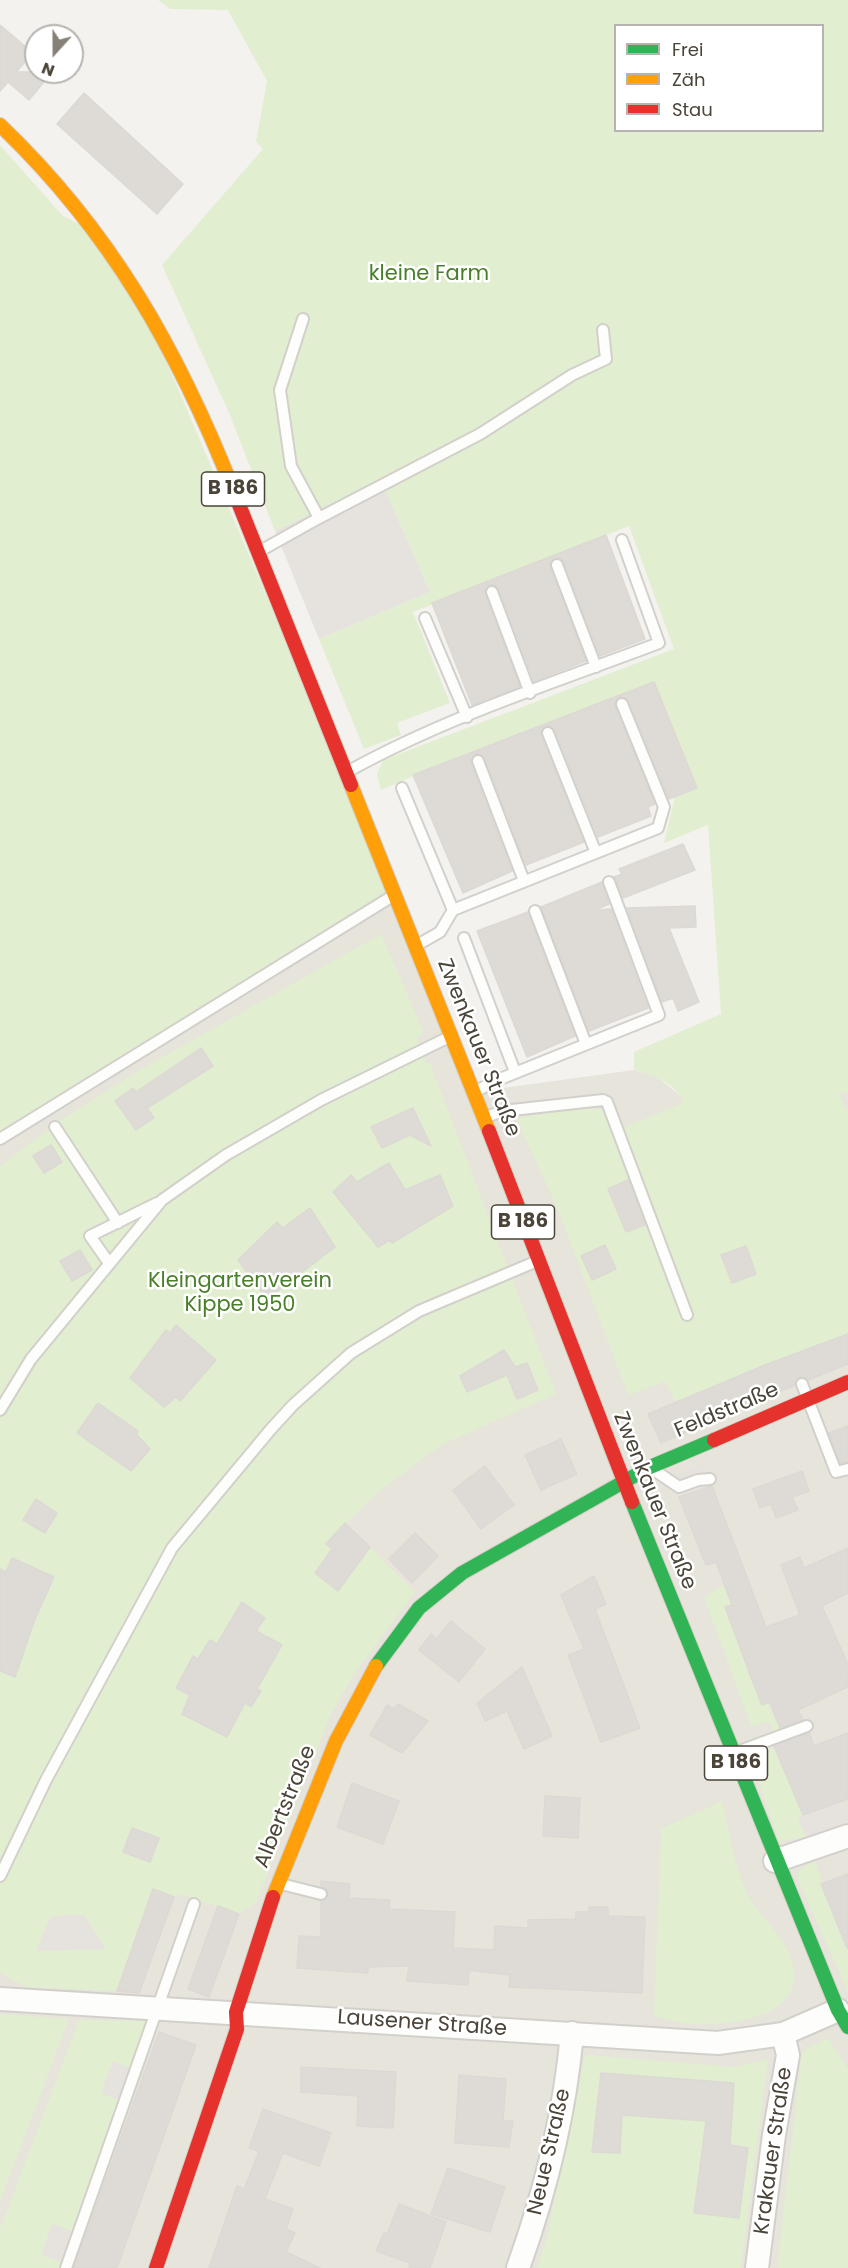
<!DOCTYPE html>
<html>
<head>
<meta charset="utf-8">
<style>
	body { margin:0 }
	#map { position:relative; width:848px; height:2268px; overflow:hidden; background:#f4f2ee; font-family:Poppins,sans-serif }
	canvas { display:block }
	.legend { position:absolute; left:614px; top:24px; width:210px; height:108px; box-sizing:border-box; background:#fff; border:2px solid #b7b4b0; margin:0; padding:8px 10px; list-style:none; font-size:18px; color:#4b4439 }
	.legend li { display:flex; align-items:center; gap:12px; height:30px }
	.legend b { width:30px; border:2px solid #b7b4b0 }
	.north { position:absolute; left:24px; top:24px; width:60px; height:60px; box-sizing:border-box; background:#fff; border:2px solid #b7b4b0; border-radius:50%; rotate:201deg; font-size:16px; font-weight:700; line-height:24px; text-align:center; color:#4b4439 }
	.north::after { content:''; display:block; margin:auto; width:21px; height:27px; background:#868178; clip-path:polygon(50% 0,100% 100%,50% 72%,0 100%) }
</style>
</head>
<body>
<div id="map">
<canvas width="848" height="2268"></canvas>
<ul class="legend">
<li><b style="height:8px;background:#30b455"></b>Frei</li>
<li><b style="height:8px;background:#ff9f0a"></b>Zäh</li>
<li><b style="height:8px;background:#e5322d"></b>Stau</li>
</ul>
<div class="north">N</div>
</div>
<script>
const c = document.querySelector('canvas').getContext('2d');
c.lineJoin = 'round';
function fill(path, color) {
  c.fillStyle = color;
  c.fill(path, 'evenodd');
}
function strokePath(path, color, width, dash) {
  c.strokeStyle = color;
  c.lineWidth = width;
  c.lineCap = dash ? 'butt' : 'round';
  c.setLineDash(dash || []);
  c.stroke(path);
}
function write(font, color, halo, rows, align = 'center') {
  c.font = font + ' Poppins,sans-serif';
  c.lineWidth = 5;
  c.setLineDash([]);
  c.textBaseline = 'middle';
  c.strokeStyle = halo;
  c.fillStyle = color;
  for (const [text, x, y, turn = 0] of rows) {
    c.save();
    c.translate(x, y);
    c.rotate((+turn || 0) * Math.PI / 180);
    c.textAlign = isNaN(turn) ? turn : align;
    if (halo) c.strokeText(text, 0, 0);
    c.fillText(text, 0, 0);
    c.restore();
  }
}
fill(new Path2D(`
	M394 895 474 1092 634 1070 656 1076 682 1097 848 1092V2268H0V1139Z`), '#e7e4dc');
fill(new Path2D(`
	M381 480 430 592 319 639 275 531Z`), '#e6e2de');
fill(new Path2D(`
	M158 0H848V1092L838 1093 848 1114V1334L765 1365 676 1403 665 1381 628 1395 558 1210 516 1118 578 1109H603L613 1105 623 1128 683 1103C678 1084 651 1074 634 1070V1052L721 1014 708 825 664 843 675 796 632 691 458 757 381 790 377 774 383 760 674 649 629 526 413 612 450 703 397 723 401 735 364 749 319 639 430 592 381 481 275 531 230 415 162 265 263 149 256 142 267 81 228 10 170 9ZM616 26H822V130H616Z
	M0 145 62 215 102 237 130 276 394 895 0 1139Z
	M381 934 424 1033 417 1037 427 1064 430 1063 556 1394 441 1445 377 1493 346 1523 415 1592 353 1676 330 1716 256 1903 239 1914 181 1894 174 1897 153 1890 117 1991 26 1987 0 1973V1166L58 1122 143 1068Z
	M724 1585 732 1605 726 1607 780 1730 774 1733 768 1721 751 1726 704 1597Z
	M774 1746 803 1815 798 1818 806 1837 779 1842 752 1763Z
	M722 1801C730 1833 733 1863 747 1893 759 1917 785 1935 792 1961 807 2018 732 2025 694 2024 682 2024 667 2019 654 2016L661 1829Z
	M815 1862 848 1951V1993L796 1875 803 1867Z
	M0 2014 69 2019 0 2202Z
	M79 2020 153 2021 65 2268H0V2229Z
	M828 2038 848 2069V2268H777L802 2051Z
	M585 2055 734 2067 768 2059 741 2268H537L546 2240Z`), '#e1eecf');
fill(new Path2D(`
	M703 1464 712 1485 679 1497 674 1485 666 1489 670 1477Z
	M838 1803 842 1812 848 1810V1821L806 1837 798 1818Z
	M64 1915H84L106 1949 36 1951 50 1917Z
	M113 2061 135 2070 124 2102 101 2093Z
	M52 2224 78 2233 67 2264 41 2255Z`), '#e6e3df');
const building = new Path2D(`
	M0 25 33 53 16 72H52L29 100 8 82 0 91Z
	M84 93 183 184 157 214 57 124Z
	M606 535 645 639 600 656 564 562 559 558H554L550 568 586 661 534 681 499 589 494 585H489L485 595 520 687 472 705 432 603Z
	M654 682 697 788 669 799 629 701 624 697H619L615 707 655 804 648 807 651 816 598 837 555 730 550 726H545L541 736 584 842 526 865 485 758 480 754H475L471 764 512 871 463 893 413 775Z
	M683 844 695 870 623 898 614 877 622 874 619 869Z
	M602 882 609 904 595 910 611 909 648 1008 589 1031 541 907Z
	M695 906 696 927 669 928 699 1002 678 1011 673 998 662 1002 627 908Z
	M528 912 575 1036 527 1057 477 931Z
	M201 1048 213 1066 147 1108 154 1118 136 1130 115 1101 133 1088 136 1092Z
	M413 1108 431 1146 410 1135 382 1148 371 1127Z
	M51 1145 62 1162 44 1173 33 1156Z
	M389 1163 405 1190 440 1175 453 1206 392 1243 390 1240 378 1247 333 1192 351 1175 357 1182Z
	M628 1180 645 1225 626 1232 608 1189Z
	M310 1208 335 1247 267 1299 238 1260 277 1222 283 1228Z
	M605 1245 616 1269 592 1280 581 1256Z
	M746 1246 756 1274 732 1283 721 1255Z
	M80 1250 92 1270 72 1281 60 1261Z
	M176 1325 216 1360 180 1401 176 1397 164 1407 130 1378 166 1330 170 1333Z
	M848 1334V1364L808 1380 799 1377 795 1385 661 1443 648 1414 765 1365Z
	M504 1350 515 1367 527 1363 538 1390 517 1399 507 1375 467 1392 460 1376Z
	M98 1403 138 1431 136 1434 150 1449 131 1471 77 1433Z
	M848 1426V1462L841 1463 829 1433Z
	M561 1439 577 1474 541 1490 525 1455Z
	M485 1466 514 1505 481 1529 453 1490Z
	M802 1471 809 1491 792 1497 798 1510 776 1518 771 1504 760 1508 753 1489Z
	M712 1486 766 1627 800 1615 781 1565 800 1557 804 1568 848 1548V1593L822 1606 848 1664V1687L798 1710 803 1720 780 1728 770 1702 762 1705 751 1677 725 1607 732 1605 716 1562 706 1565 679 1497Z
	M36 1499 57 1513 45 1533 23 1520Z
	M345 1523 370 1547 338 1591 315 1573 332 1549 326 1544Z
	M415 1533 438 1556 412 1583 389 1559Z
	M12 1558 54 1577 35 1619 15 1677 0 1671V1569L6 1572Z
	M594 1576 606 1604 595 1609 640 1728 601 1742 568 1655 584 1649 561 1595Z
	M242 1602 265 1618 256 1631 282 1645 257 1689 261 1691 251 1707 245 1703 227 1737 182 1714 190 1695 176 1688 193 1656 198 1659 210 1640 217 1644Z
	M451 1621 485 1649 459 1682 419 1650 431 1634 436 1639Z
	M522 1667 552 1736 524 1749 507 1711 485 1721 477 1703Z
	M398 1704 428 1721 402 1753 370 1735 387 1705 394 1709Z
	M809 1733 814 1746 848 1733V1799L803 1815 774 1746Z
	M352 1783 399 1801 383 1844 337 1827Z
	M545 1796 580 1798 578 1838 543 1836Z
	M132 1828 159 1838 150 1862 123 1852Z
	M848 1874V1948H847L821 1884Z
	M321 1881 350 1884 349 1898 390 1900 389 1909 455 1912 453 1948 494 1950 495 1926 528 1928V1920L576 1919V1912H589V1907H608V1916L645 1917 642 1993 509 1987 510 1975 469 1970 468 1985 407 1981 409 1966 368 1967V1973L297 1968 299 1936 321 1937V1901L328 1895 327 1889 321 1886Z
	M153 1889 174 1897 139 1993 117 1991Z
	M218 1906 239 1914 209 1997 188 1989Z
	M159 2032 196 2045 117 2268H74Z
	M301 2067 396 2072 393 2128 357 2126 358 2096 301 2092Z
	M601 2073 734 2083 730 2145 748 2148 739 2218 694 2213 706 2121 622 2115 620 2153 592 2152Z
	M459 2075 506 2079 503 2121H513L509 2147 455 2143Z
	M263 2109 331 2133 319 2166 283 2153 265 2199 293 2209 286 2229 295 2233 286 2252 320 2268H209L237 2186 244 2189 259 2151 249 2148Z
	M448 2168 505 2187 490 2232 431 2214Z
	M399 2204 446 2222 430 2268H409L410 2263 376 2251 384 2233 387 2234Z`);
fill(building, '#dedbd6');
strokePath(building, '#dcd9d4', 1.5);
const lane = new Path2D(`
	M303 319 280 390 291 466 319 518
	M260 551 319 518 480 434 572 375 606 359 603 330
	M557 565 596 667
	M492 592 530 693
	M425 618 467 717
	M548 733 596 853
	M478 761 524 881
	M349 771C446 717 556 682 659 643L622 540
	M402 788 453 910 440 932 419 944
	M453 910 658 828 664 807 622 704
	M535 911 586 1044
	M464 938 515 1072
	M476 1091 500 1079 659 1015 609 882
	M486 1117 503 1111 603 1100 607 1102 687 1315
	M55 1127 118 1223
	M0 1139 391 897
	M109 1263 90 1236 157 1203
	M802 1384 836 1472 848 1469
	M0 1410 31 1359 162 1200 226 1155 321 1100 447 1038
	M654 1470 679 1487 698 1480 710 1479
	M734 1753 807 1726
	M0 1876 46 1780 172 1548 271 1429 293 1405 351 1353 419 1311 535 1262
	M281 1884 321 1894
	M66 2268 194 1904`);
const street = new Path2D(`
	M775 1861 848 1836
	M0 1999 718 2043 783 2034 838 2010
	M518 2268C545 2193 565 2113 572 2033
	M757 2268 774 2135 788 2055 783 2034`);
const fast = new Path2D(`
	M632 1502 838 2010 848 2027
	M376 1666 419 1608 462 1573 650 1467 714 1440`);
const slow = new Path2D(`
	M0 125C111 231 178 350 234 492
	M351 785 489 1131
	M273 1897 336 1741 376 1666`);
const jam = new Path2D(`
	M234 492 351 785
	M489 1131 632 1502
	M714 1440 848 1382
	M156 2268 237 2029 236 2012 273 1897`);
strokePath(lane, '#d2d0cb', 14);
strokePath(street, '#d2d0cb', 26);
strokePath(fast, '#d3cfc5', 16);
strokePath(slow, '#d3cfc5', 16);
strokePath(jam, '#d3cfc5', 16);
strokePath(lane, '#fdfdfc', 10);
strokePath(street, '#fdfdfc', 22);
strokePath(fast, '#30b455', 14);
strokePath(slow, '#ff9f0a', 14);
strokePath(jam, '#e5322d', 14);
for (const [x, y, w] of [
	[233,489,63],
	[523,1222,63],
	[736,1763,63]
]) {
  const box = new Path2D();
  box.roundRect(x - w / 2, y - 17, w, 34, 4.5);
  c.fillStyle = '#fff';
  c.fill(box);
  strokePath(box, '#4b4439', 1.5);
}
write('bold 20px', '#4b4439', null, [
	["B 186",233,489],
	["B 186",523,1222],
	["B 186",736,1763]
]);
write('21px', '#4a7f2a', '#fff', [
	["kleine Farm",429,275],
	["Kleingartenverein",240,1282],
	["Kippe 1950",240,1306]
]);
write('21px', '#4b4439', '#fff', [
	["Zwenkauer Straße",478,1048,68],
	["Feldstraße",727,1411,-23],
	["Zwenkauer Straße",654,1501,68],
	["Albertstraße",286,1807,-68],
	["Lausener Straße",422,2024,4],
	["Krakauer Straße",774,2151,-82],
	["Neue Straße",550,2152,-77]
]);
</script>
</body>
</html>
